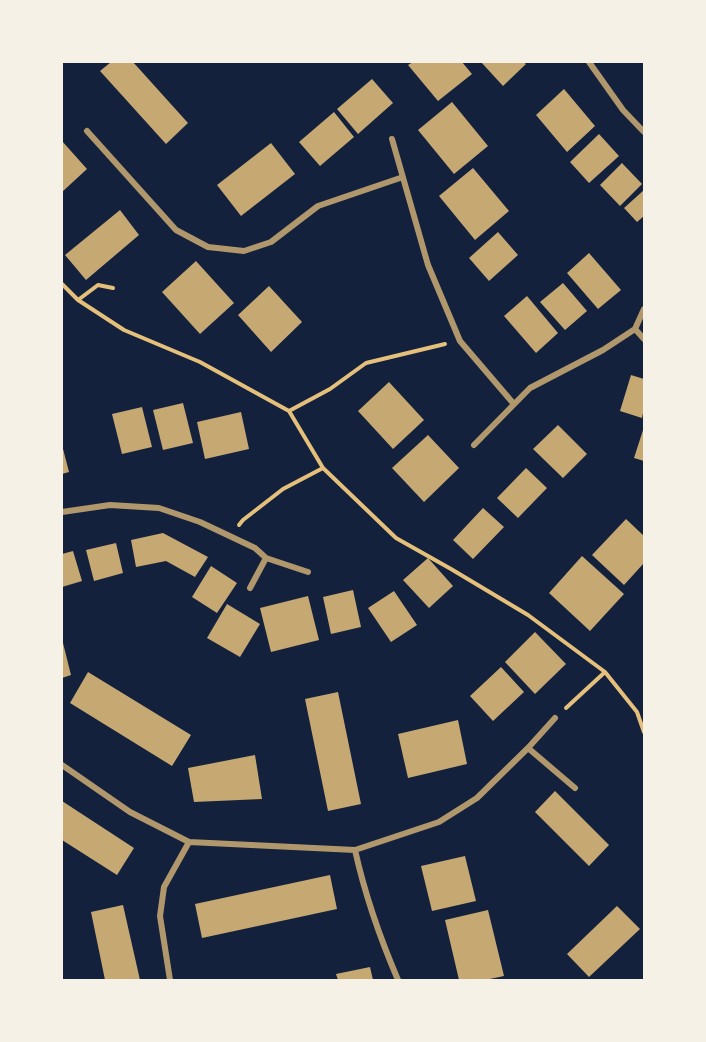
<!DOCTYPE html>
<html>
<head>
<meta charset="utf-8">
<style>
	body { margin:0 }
	#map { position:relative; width:706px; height:1042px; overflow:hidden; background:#14213d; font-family:"Open Sans",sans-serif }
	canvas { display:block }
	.frame { position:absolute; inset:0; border:63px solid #f6f1e7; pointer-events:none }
</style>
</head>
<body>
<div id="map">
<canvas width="706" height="1042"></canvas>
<div class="frame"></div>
</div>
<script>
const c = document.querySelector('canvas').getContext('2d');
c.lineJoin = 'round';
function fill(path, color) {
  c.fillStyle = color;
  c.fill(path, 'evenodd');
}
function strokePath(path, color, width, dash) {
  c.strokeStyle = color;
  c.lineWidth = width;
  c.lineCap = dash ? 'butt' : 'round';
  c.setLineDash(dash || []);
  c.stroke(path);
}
fill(new Path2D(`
	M111 62H133L188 123 166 144 100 71Z
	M413 62H462L472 74 438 101 408 65Z
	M481 62H523L526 64 503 86Z
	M372 79 393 103 358 134 337 109Z
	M564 89 595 126 567 152 536 115Z
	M452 102 488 146 454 174 418 130Z
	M334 112 354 137 320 166 299 142Z
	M599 134 619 156 589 183 570 162Z
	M62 141 87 169 62 192Z
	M271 143 295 174 241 216 217 185Z
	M622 163 642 184 620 206 600 185Z
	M473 168 509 211 475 240 439 196Z
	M644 190V216L637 222 624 208Z
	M120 210 139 235 86 280 65 255Z
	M498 232 518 255 489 281 469 258Z
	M589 253 621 290 598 309 567 273Z
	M196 261 234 303 200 334 162 292Z
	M563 283 587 311 565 330 540 302Z
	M269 286 302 322 271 352 238 315Z
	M527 296 558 333 536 353 504 316Z
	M631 375 644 379V408L642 418 620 411Z
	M389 382 424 420 393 449 358 411Z
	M183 403 193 443 163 450 153 410Z
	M142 407 152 447 122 454 112 414Z
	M241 412 249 449 205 459 197 422Z
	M558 425 587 454 563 478 533 449Z
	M644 427V461L634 458Z
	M428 435 459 468 424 502 392 468Z
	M62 445 69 472 62 474Z
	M526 468 547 488 518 518 497 498Z
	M483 508 504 527 473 559 453 540Z
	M626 519 644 536V563L624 585 592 555Z
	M163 533 208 557 195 577 166 561 136 567 131 540Z
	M116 543 123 573 94 581 86 550Z
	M73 551 82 581 62 587V554Z
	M582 556 624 594 590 631 549 593Z
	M428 558 453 586 429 608 403 580Z
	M211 566 237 583 217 613 192 597Z
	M353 590 361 627 331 634 323 597Z
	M394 591 417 625 391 642 368 608Z
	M308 596 319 640 271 652 260 608Z
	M227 604 260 624 240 657 207 638Z
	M535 632 566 664 535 694 505 662Z
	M62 639 71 675 62 678Z
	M501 667 524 692 493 721 470 696Z
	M88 672 191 735 172 766 70 703Z
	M338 692 361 804 328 811 305 699Z
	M458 720 467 764 408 778 398 734Z
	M255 755 262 799 194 802 188 768Z
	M555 791 609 845 589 866 535 812Z
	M62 801 134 848 117 875 62 840Z
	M465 856 476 901 432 911 421 866Z
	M330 875 337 909 202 938 195 904Z
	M123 905 140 980H105L91 912Z
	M617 906 640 929 589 977 567 954Z
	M488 910 504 976 485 980H459L445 920Z
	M370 967 373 980H338L336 974Z`), '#c6a872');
strokePath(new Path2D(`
	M62 284 78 300 98 285 113 288
	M78 300 124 330 200 362 289 411 330 389 366 363 445 344
	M289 411 323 468 396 538 451 569 528 615 605 672 637 712 644 732
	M239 525 243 520 283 489 323 468
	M566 708 605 672`), '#e5c07b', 4);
strokePath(new Path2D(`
	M589 62 623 110 644 132
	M87 131 176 230 208 247 244 251 271 242 318 206 403 177
	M392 139 428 265 460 341 513 403
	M635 329 644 339
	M474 445 530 388 603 350 635 329 644 309
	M62 512 110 505 159 508 200 522 255 548 266 558 250 588
	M266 558 308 572
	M528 748 575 788
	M62 765 130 812 189 842 355 850 439 822 477 798 528 748 555 718
	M355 850C365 895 380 938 398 980
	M170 980 160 916 164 887 189 842`), '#b1986c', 6);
</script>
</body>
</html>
